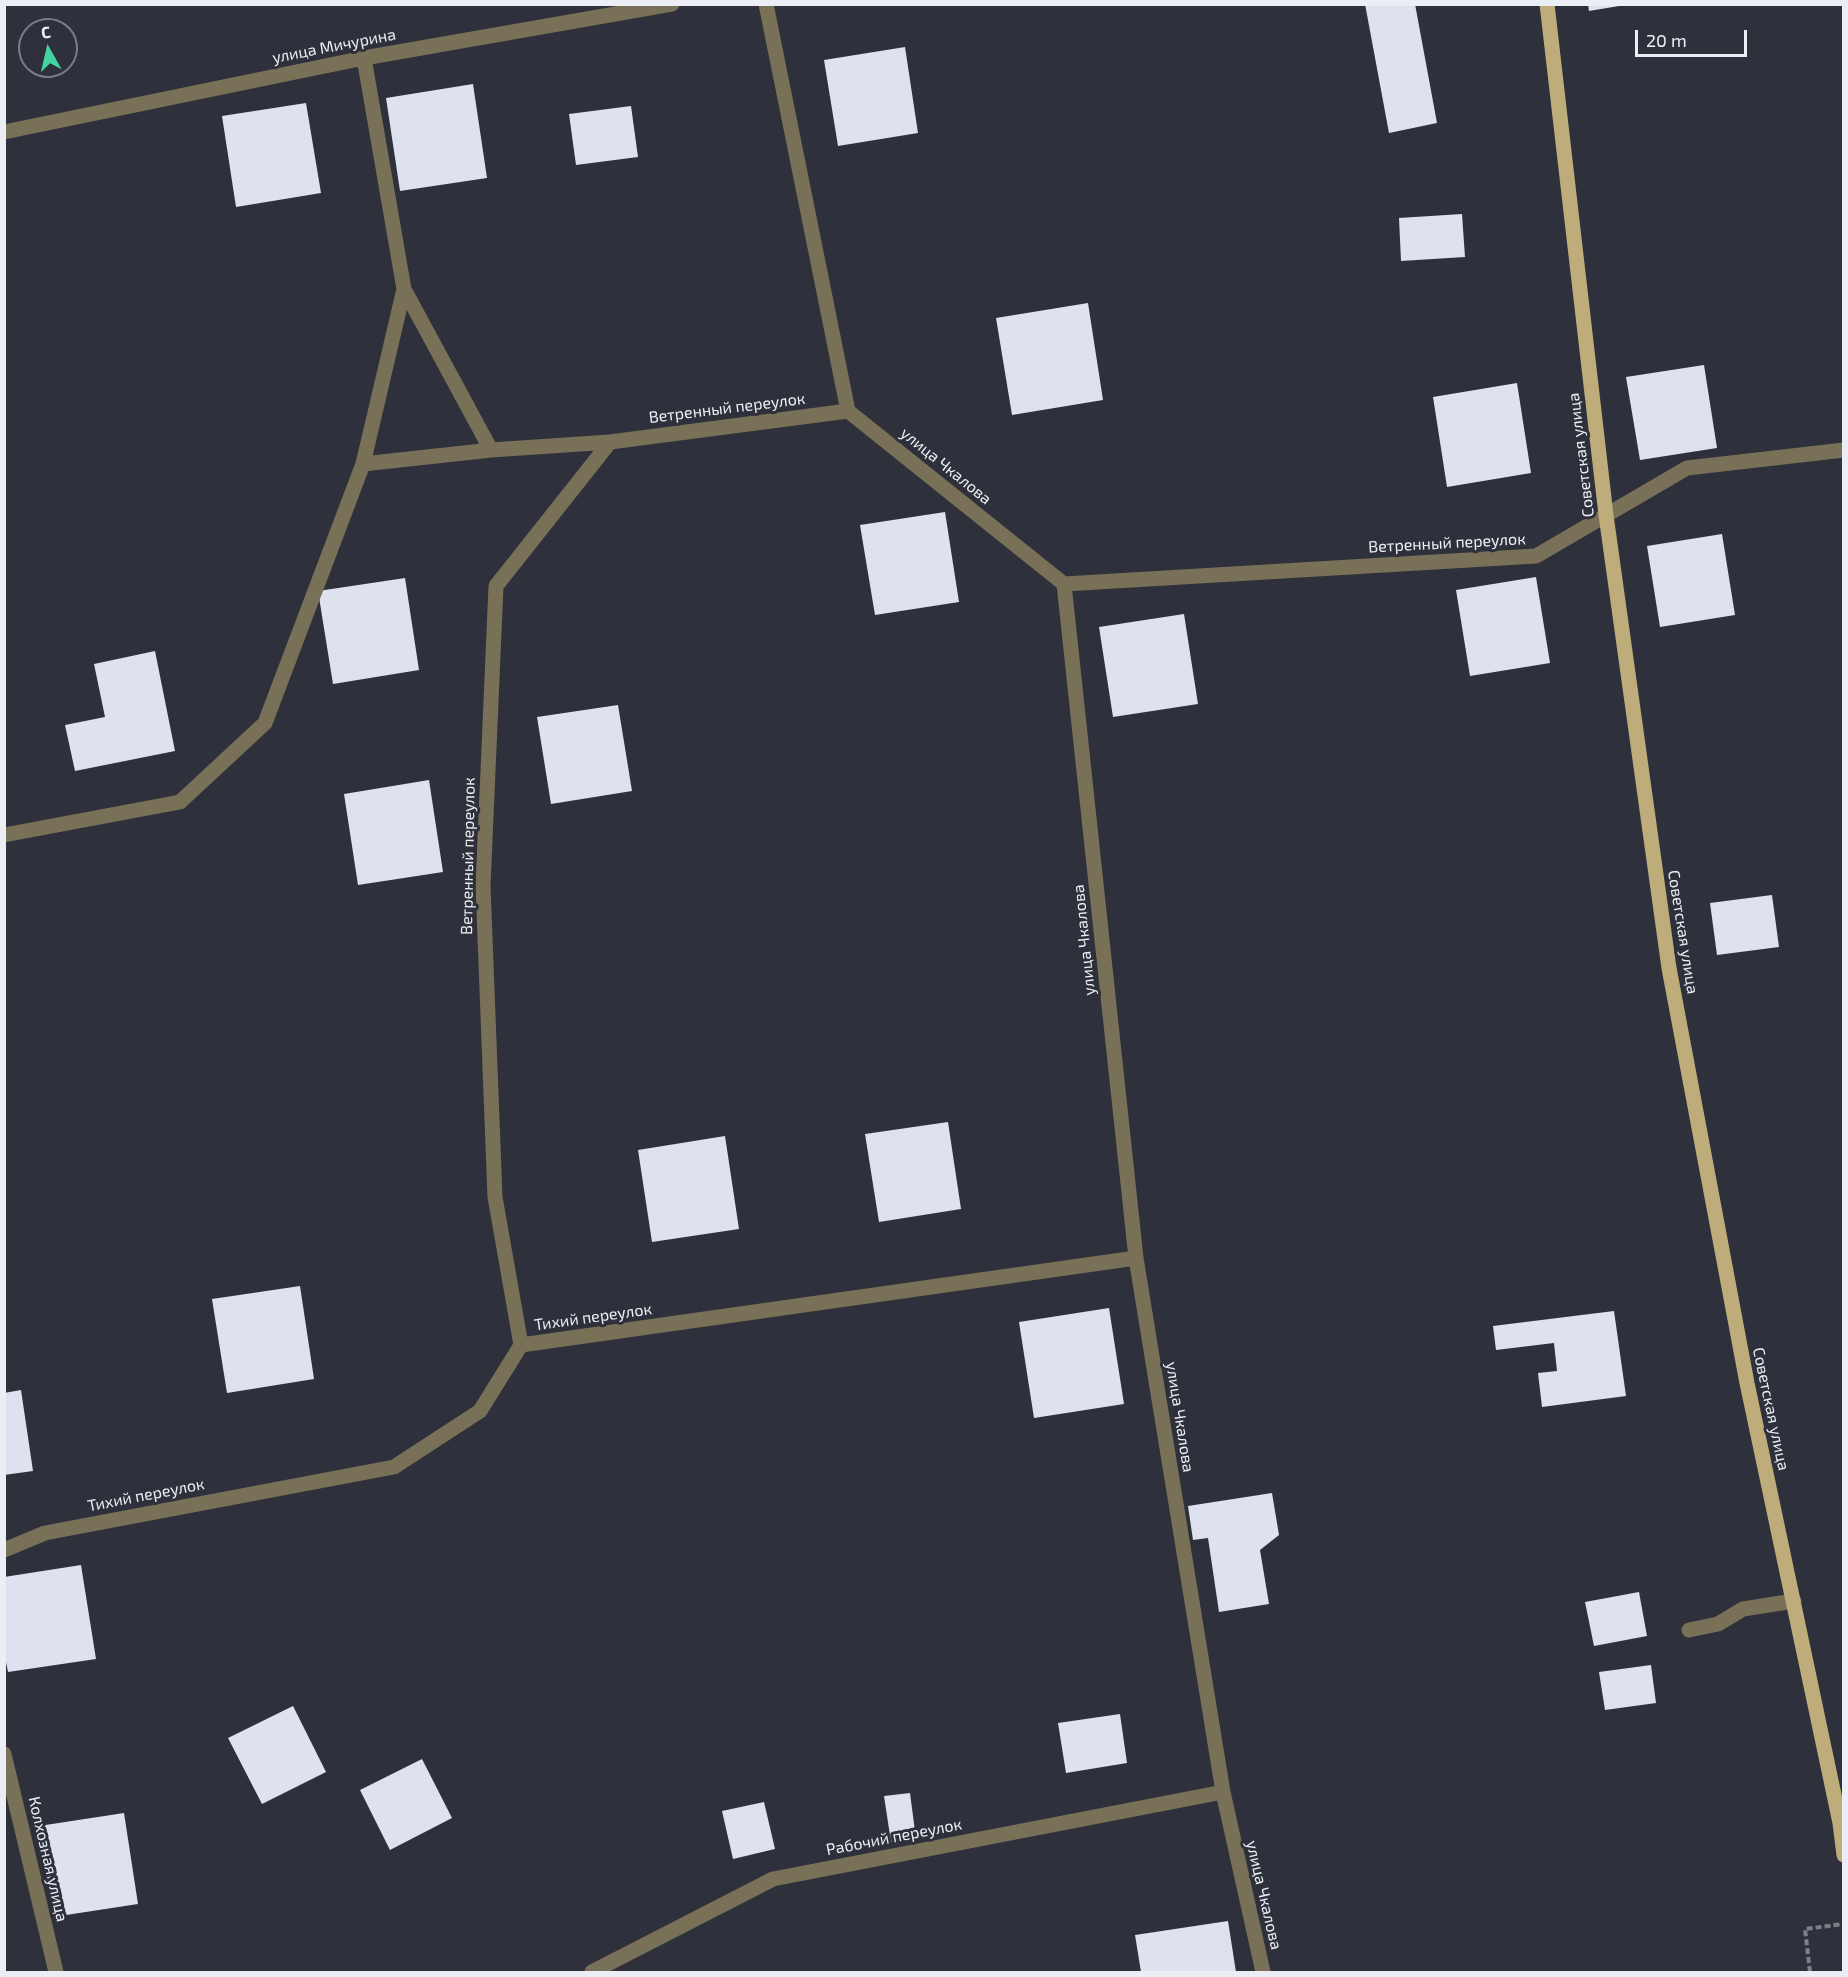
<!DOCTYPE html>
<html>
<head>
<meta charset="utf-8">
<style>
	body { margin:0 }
	#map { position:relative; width:1848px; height:1977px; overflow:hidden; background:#2e313b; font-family:"Exo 2",sans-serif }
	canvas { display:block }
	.frame { position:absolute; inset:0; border:6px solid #eceef5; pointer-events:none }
	.north { position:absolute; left:18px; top:18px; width:60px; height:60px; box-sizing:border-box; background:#2e313b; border:2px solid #7a7d85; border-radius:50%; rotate:352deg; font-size:16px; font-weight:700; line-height:24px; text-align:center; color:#eceef5 }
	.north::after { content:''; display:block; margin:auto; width:21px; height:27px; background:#43d4a0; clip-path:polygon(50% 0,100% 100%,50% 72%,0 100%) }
	.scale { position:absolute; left:1635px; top:30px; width:112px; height:27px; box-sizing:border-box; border:3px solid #eceef5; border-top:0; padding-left:8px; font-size:18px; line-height:21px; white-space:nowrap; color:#eceef5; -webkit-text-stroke:4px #2e313b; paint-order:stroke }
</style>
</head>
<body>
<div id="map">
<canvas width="1848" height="1977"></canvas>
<div class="frame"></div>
<div class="north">С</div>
<div class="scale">20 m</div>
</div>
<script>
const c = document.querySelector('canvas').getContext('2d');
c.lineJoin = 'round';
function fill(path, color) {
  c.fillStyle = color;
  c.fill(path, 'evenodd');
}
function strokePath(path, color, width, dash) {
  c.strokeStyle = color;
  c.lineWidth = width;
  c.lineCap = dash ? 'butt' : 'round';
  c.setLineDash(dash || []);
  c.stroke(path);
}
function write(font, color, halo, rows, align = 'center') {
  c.font = font + ' "Exo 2",sans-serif';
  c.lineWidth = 6;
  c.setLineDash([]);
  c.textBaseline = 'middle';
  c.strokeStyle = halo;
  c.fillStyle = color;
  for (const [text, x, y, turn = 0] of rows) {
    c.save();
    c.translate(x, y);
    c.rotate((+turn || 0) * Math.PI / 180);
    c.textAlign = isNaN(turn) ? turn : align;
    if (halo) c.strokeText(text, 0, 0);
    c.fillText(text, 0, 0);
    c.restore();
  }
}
fill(new Path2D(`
	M1365 4H1415L1437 123 1389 133Z
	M1588 4H1619V6L1589 11Z
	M905 47 918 133 838 146 824 60Z
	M473 84 487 178 400 191 386 98Z
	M306 103 321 193 236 207 222 116Z
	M631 106 638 157 576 165 569 114Z
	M1462 214 1465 257 1401 261 1399 218Z
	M1088 303 1103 400 1012 415 996 318Z
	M1704 365 1717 448 1640 460 1626 377Z
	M1517 383 1531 473 1447 487 1433 397Z
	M945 512 959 602 875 615 860 525Z
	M1722 534 1735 615 1660 627 1647 546Z
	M1536 577 1550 663 1470 676 1456 590Z
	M405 578 419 670 333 684 318 591Z
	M1184 614 1198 704 1113 717 1099 627Z
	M155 651 175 751 75 771 65 725 105 717 94 664Z
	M618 705 632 791 551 804 537 717Z
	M429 780 443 872 358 885 344 794Z
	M1772 895 1779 947 1717 955 1710 903Z
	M948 1122 961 1209 879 1222 865 1134Z
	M725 1136 739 1229 652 1242 638 1150Z
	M300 1286 314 1379 227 1393 212 1299Z
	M1109 1308 1124 1404 1034 1418 1019 1322Z
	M1614 1311 1626 1396 1542 1407 1538 1373 1557 1371 1554 1343 1496 1350 1493 1326Z
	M21 1390 33 1471 4 1475V1393Z
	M1272 1493 1279 1535 1260 1550 1269 1604 1219 1612 1208 1538 1193 1540 1188 1506Z
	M81 1565 96 1659 8 1672 4 1652V1577Z
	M1639 1592 1647 1636 1594 1646 1585 1602Z
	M1651 1665 1656 1703 1605 1710 1599 1672Z
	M293 1706 326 1772 262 1804 228 1738Z
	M1120 1714 1127 1763 1066 1773 1058 1723Z
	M422 1759 452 1818 390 1850 360 1790Z
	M910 1793 916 1839 891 1842 884 1796Z
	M764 1802 775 1849 733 1859 722 1811Z
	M124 1813 138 1904 53 1917 39 1826Z
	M1228 1921 1236 1972H1141L1135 1935Z`), '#dee2ef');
strokePath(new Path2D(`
	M1810 1972 1805 1929 1844 1924`), '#7e8089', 4, [6, 3]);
strokePath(new Path2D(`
	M1689 1630 1718 1624 1743 1609 1794 1601`), '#787057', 15);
strokePath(new Path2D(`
	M766 4 848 411 1064 584 1136 1258 1223 1792 1263 1972
	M364 58 404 289 491 450
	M4 132 364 58 672 4
	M363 464 404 289
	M1064 584 1536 556 1687 468 1844 450
	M4 835 180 802 265 723 363 464 491 450 610 442 848 411
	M521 1345 495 1197 483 886 496 586 610 442
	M4 1550 45 1533 394 1467 480 1411 521 1345 1136 1258
	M4 1754 56 1972
	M592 1972 773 1879 1223 1792`), '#787057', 15);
strokePath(new Path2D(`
	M1547 4 1606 515 1669 968 1747 1383 1840 1823 1844 1855`), '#bead7a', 15);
write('16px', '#eceef5', '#2e313b', [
	["улица Мичурина",334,46,-11],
	["Ветренный переулок",727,408,-7],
	["Советская улица",1581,455,-97],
	["улица Чкалова",946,466,39],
	["Ветренный переулок",1447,543,-3],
	["Ветренный переулок",468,856,-89],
	["Советская улица",1683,932,81],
	["улица Чкалова",1084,940,-96],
	["Тихий переулок",593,1317,-8],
	["Советская улица",1771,1409,78],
	["улица Чкалова",1180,1417,81],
	["Тихий переулок",146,1495,-11],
	["Рабочий переулок",894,1837,-11],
	["Колхозная улица",48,1859,77],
	["улица Чкалова",1264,1895,77]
]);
</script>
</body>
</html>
